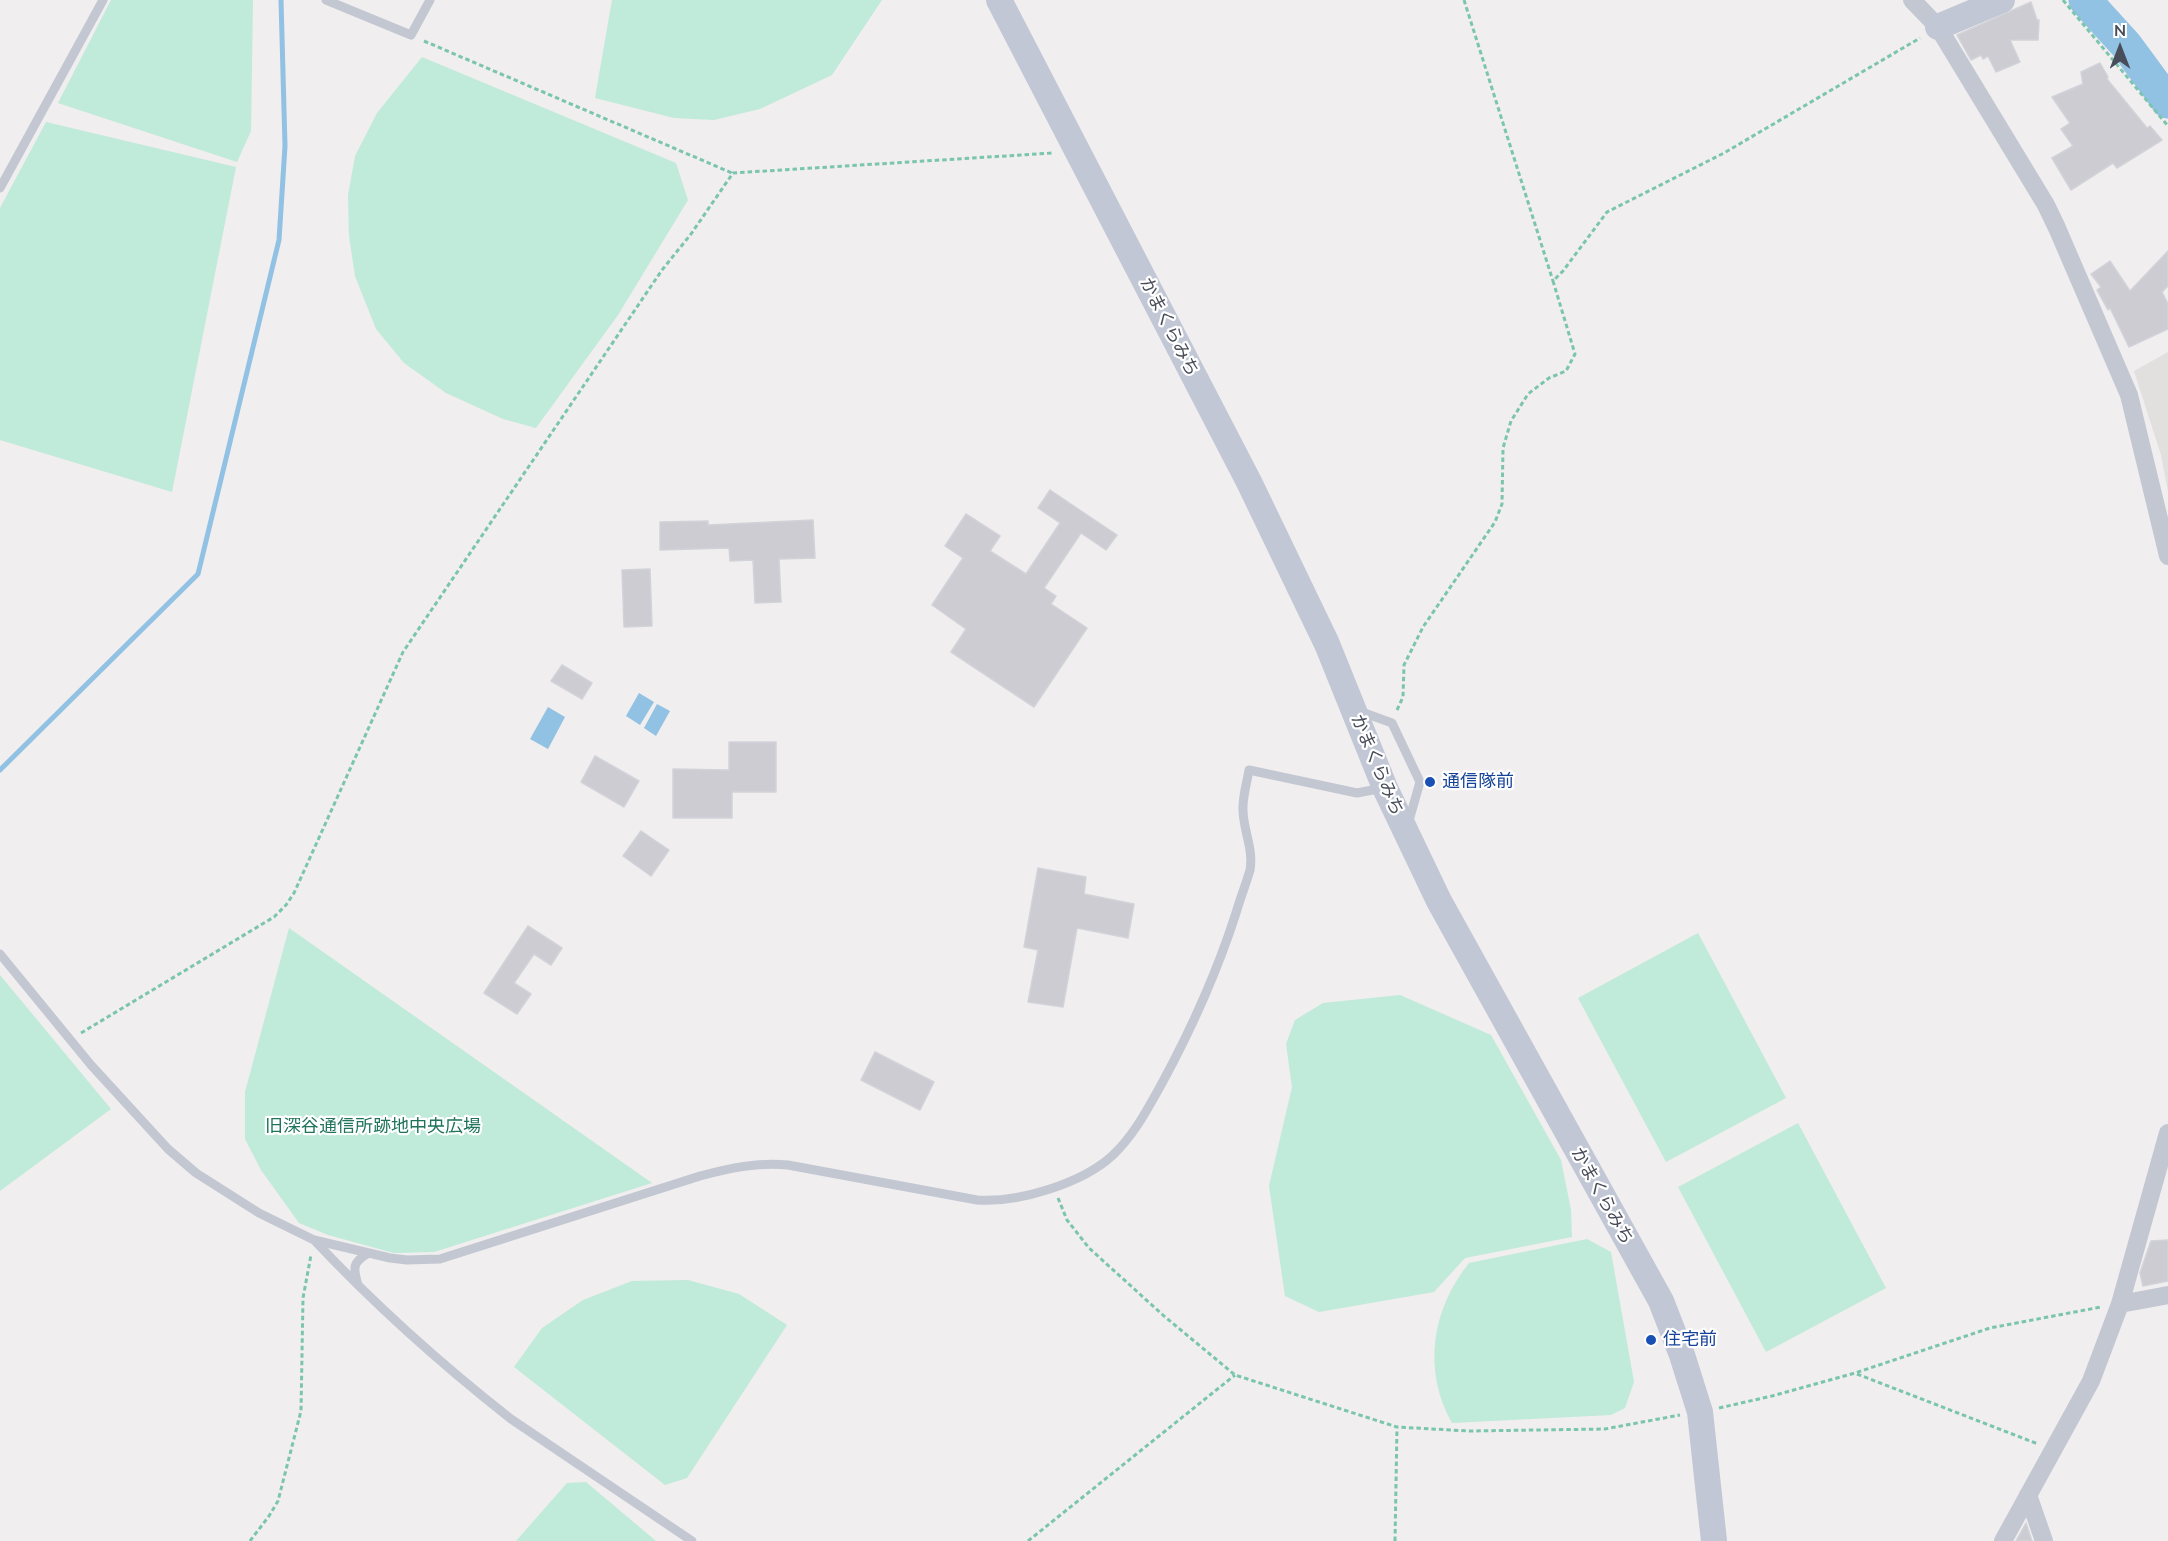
<!DOCTYPE html>
<html>
<head>
<meta charset="utf-8">
<style>
	body { margin:0 }
	#map { position:relative; width:2168px; height:1541px; overflow:hidden; background:#f0eeee; font-family:Mulish,sans-serif }
	canvas { display:block }
	.north { position:absolute; left:2090px; top:18px; width:60px; height:60px; -webkit-text-stroke:4px #fff; paint-order:stroke; rotate:0deg; font-size:16px; font-weight:700; line-height:24px; text-align:center; color:#484d59 }
	.north::after { content:''; display:block; margin:auto; width:21px; height:27px; background:#484d59; clip-path:polygon(50% 0,100% 100%,50% 72%,0 100%) }
</style>
</head>
<body>
<div id="map">
<canvas width="2168" height="1541"></canvas>
<div class="north">N</div>
</div>
<script>
const c = document.querySelector('canvas').getContext('2d');
c.lineJoin = 'round';
function fill(path, color) {
  c.fillStyle = color;
  c.fill(path, 'evenodd');
}
function strokePath(path, color, width, dash) {
  c.strokeStyle = color;
  c.lineWidth = width;
  c.lineCap = dash ? 'butt' : 'round';
  c.setLineDash(dash || []);
  c.stroke(path);
}
function write(font, color, halo, rows, align = 'center') {
  c.font = font + ' Mulish,"Noto Sans JP",sans-serif';
  c.lineWidth = 4.5;
  c.setLineDash([]);
  c.textBaseline = 'middle';
  c.strokeStyle = halo;
  c.fillStyle = color;
  for (const [text, x, y, turn = 0] of rows) {
    c.save();
    c.translate(x, y);
    c.rotate((+turn || 0) * Math.PI / 180);
    c.textAlign = isNaN(turn) ? turn : align;
    if (halo) c.strokeText(text, 0, 0);
    c.fillText(text, 0, 0);
    c.restore();
  }
}
fill(new Path2D(`
	M2168 352V492L2161 455 2134 371Z`), '#e1e0df');
fill(new Path2D(`
	M111 0H253L251 131 237 162 58 103Z
	M612 0H882L832 75 760 109 714 120 674 118 595 98Z
	M422 57 676 163 688 200 618 315 536 428 503 419 446 393 404 363 376 329 355 276 349 236 348 195 355 156 377 113Z
	M46 122 236 167 172 492 0 440V208Z
	M289 928 652 1183 434 1252 394 1253 328 1235 299 1223 261 1170 245 1139V1092Z
	M1698 933 1786 1098 1666 1162 1578 998Z
	M0 975 111 1109 0 1191Z
	M1400 995 1491 1035 1561 1160 1571 1210 1572 1237 1465 1258 1434 1292 1319 1312 1285 1296 1269 1186 1292 1087 1286 1044 1295 1020 1323 1003Z
	M1798 1123 1886 1288 1766 1352 1678 1187Z
	M1587 1239 1611 1252 1634 1382 1625 1408 1611 1415 1452 1423C1422 1370 1432 1309 1469 1263Z
	M688 1280 739 1294 787 1325 687 1478 665 1485 514 1367 542 1328 583 1300 632 1281Z
	M586 1482 656 1541H516L567 1483Z`), '#c0ead9');
fill(new Path2D(`
	M639 693 654 702 640 725 626 716Z
	M657 704 670 711 656 736 644 728Z
	M548 707 565 717 548 749 530 739Z`), '#91c1e3');
strokePath(new Path2D(`
	M0 770 198 574 279 240 285 146 281 0`), '#91c1e3', 5);
strokePath(new Path2D(`
	M2085 0 2126 45 2168 102`), '#91c1e3', 33);
const building = new Path2D(`
	M2031 2 2037 20H2039L2038 40H2010L2020 62 1996 72 1988 56 1983 59 1981 55 1971 60 1957 35Z
	M2100 63 2108 77 2107 79 2147 128 2150 126 2162 140 2117 168 2113 163 2071 190 2052 158 2073 146 2061 129 2070 123 2052 97 2083 84 2081 72Z
	M2168 251V286L2162 292 2168 304V329L2129 347 2110 308 2108 310 2097 290 2101 287 2091 274 2110 261 2130 291Z
	M1050 490 1117 535 1106 550 1081 533 1044 588 1056 596 1051 604 1087 628 1034 707 951 652 966 629 932 605 963 558 945 546 966 514 1000 536 990 551 1026 574 1060 523 1038 508Z
	M813 520 815 558 779 559 781 602 755 603 753 560 730 561 729 548 660 550V522L708 521V525Z
	M650 569 652 626 624 627 622 570Z
	M562 665 592 683 582 699 551 681Z
	M729 742H776V792H732V818H673V769L729 770Z
	M595 756 639 781 624 807 581 782Z
	M641 831 669 850 651 876 623 856Z
	M1038 868 1086 877 1084 894 1134 904 1128 938 1077 928 1063 1007 1028 1002 1038 950 1024 947Z
	M528 926 562 948 551 965 534 954 514 983 531 994 517 1014 484 993Z
	M875 1052 934 1082 920 1110 861 1080Z
	M2168 1240V1281L2143 1286 2140 1273 2151 1241Z
	M2026 1523 2032 1541H2016Z`);
fill(building, '#ccccd2');
strokePath(building, '#d2d3d9', 1.5);
strokePath(new Path2D(`
	M1464 0 1553 281
	M2063 0 2168 126
	M424 41 732 173
	M1397 710 1403 697 1404 665 1423 627 1495 522 1502 504 1503 448 1511 421 1528 394 1549 378 1566 371 1575 354 1553 281 1563 271 1607 212 1724 153 1920 38
	M81 1033 274 917 286 905 294 893 403 652 662 270 691 234 733 173 1053 153
	M1058 1198 1067 1220 1089 1248 1164 1316 1235 1375 1397 1427 1469 1431 1605 1429 1680 1415
	M1857 1374 2038 1444
	M1719 1408 1772 1396 1855 1373 1990 1328 2101 1307
	M250 1541 269 1516 278 1501 301 1411 303 1298 311 1255
	M1028 1541 1235 1375
	M1395 1541 1397 1427`), '#7bc5af', 3, [4.5, 3]);
strokePath(new Path2D(`
	M326 0 411 35 430 0
	M0 188 103 0
	M1359 711 1392 723 1420 782 1408 824
	M0 954 91 1065 168 1149 196 1173 259 1213 314 1240 390 1258 407 1260 440 1259 700 1176C730 1168 758 1162 788 1165L977 1200C1017 1203 1082 1184 1113 1155 1134 1135 1147 1110 1161 1085 1191 1030 1217 972 1236 913 1240 899 1246 884 1250 870 1254 848 1242 828 1243 807 1243 795 1247 782 1249 770L1357 793 1383 788
	M314 1240C375 1305 441 1364 511 1419L692 1541
	M358 1285C353 1268 352 1262 369 1253`), '#c2c7d2', 9);
strokePath(new Path2D(`
	M1912 0 1938 27 2046 205 2057 228 2129 395 2168 556
	M2120 1304 2168 1295
	M2028 1495 2044 1541
	M2003 1541 2091 1381 2120 1304 2168 1133`), '#c2c7d2', 18);
strokePath(new Path2D(`
	M999 0 1249 482 1327 644 1385 788 1439 901 1661 1301 1682 1355 1700 1412 1714 1541
	M1938 27 2002 0`), '#c2c7d5', 26);
for (const [x, y, r, color] of [
	[1430,782,6,"#1a4fb4"],
	[1651,1340,6,"#1a4fb4"]
]) {
  const dot = new Path2D();
  dot.arc(x, y, r, 0, 2 * Math.PI);
  c.fillStyle = color;
  c.fill(dot);
  strokePath(dot, '#fff', 2);
}
write('18px', '#484d59', '#fff', [
	["かまくらみち",1169,327,63],
	["かまくらみち",1377,765,67],
	["かまくらみち",1602,1196,61]
]);
write('18px', '#164399', '#fff', [
	["通信隊前",1442,782],
	["住宅前",1663,1340]
], 'left');
write('18px', '#1f745b', '#fff', [
	["旧深谷通信所跡地中央広場",373,1127]
]);
</script>
</body>
</html>
